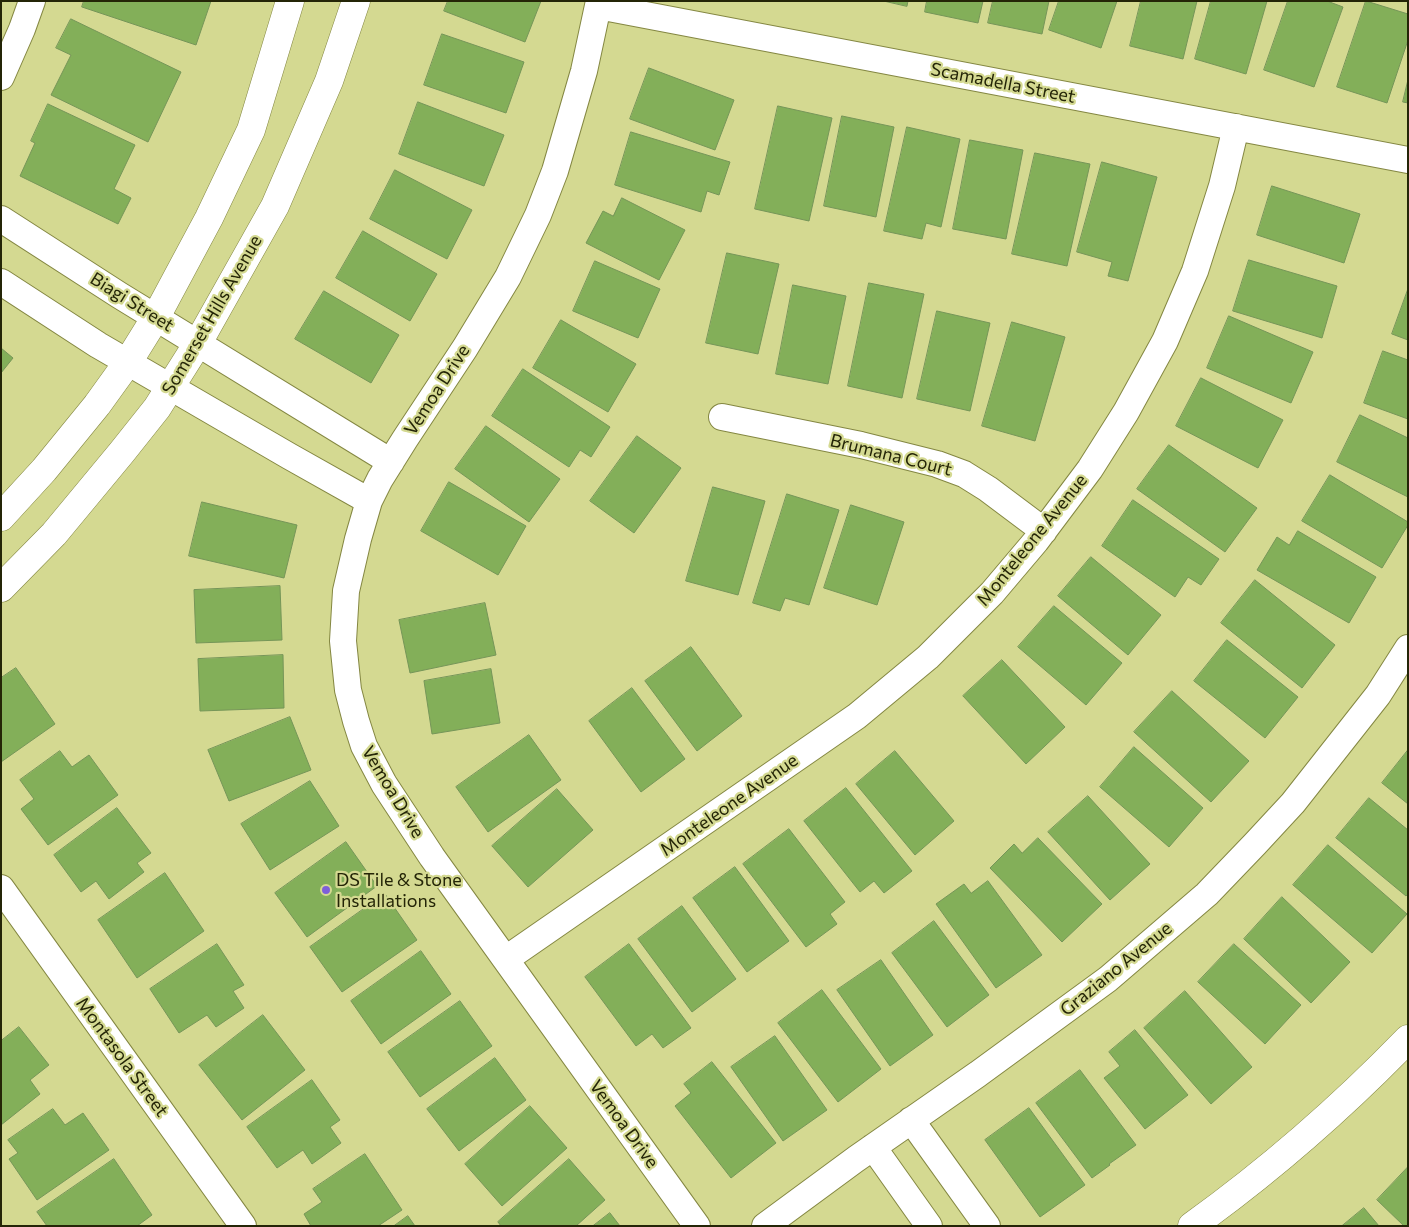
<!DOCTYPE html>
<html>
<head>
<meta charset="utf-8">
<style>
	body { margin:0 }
	#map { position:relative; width:1409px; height:1227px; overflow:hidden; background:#d4d991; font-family:Commissioner,sans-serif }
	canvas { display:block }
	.frame { position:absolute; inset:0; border:2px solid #242507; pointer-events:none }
</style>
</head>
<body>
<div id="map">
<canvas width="1409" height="1227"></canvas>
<div class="frame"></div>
</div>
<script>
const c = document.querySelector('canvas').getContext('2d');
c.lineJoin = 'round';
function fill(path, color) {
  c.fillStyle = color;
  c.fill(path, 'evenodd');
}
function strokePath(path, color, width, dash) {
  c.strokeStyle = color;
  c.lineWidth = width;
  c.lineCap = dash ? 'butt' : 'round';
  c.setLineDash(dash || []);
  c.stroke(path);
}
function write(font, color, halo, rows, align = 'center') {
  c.font = font + ' Commissioner,sans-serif';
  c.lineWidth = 4.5;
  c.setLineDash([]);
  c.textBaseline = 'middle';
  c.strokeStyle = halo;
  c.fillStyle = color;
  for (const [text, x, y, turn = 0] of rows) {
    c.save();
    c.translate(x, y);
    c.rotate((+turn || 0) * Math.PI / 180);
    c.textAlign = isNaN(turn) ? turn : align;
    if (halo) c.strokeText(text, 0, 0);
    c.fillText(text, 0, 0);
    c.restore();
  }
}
const building = new Path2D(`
	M84 1H211L196 45 82 7Z
	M448 1H541L525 42 444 11Z
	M884 1H908L907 6Z
	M927 1H983L978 23 925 12Z
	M993 1H1049L1042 34 988 23Z
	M1059 1H1117L1101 48 1049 30Z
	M1141 1H1197L1183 59 1130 46Z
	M1211 1H1267L1246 74 1195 59Z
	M1288 1H1327L1343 7 1314 87 1264 70Z
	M1366 1 1408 14V40L1387 103 1337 87Z
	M71 19 181 72 148 142 51 95 71 55 56 48Z
	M442 34 524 62 506 113 424 85Z
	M649 68 734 100 715 150 630 119Z
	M1408 80V103L1403 102Z
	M418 102 504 135 484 186 399 154Z
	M48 104 135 145 114 189 131 198 118 224 20 176 35 143 31 141Z
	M778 106 832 118 809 221 755 209Z
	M842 116 894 127 876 217 824 206Z
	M907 127 960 139 941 227 926 223 922 239 884 231Z
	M631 132 730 162 719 195 707 191 701 212 615 185Z
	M970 140 1023 150 1006 239 953 229Z
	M1035 153 1090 164 1067 266 1012 254Z
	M1102 162 1157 177 1128 281 1108 276 1112 262 1077 252Z
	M395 170 472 210 447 259 370 219Z
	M1272 186 1360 214 1344 263 1257 235Z
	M622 198 685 230 659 280 586 243 603 211 613 216Z
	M363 231 437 274 410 321 336 278Z
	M727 253 779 264 758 354 706 343Z
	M1249 260 1337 286 1322 338 1233 311Z
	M595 261 660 289 638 338 573 311Z
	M869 283 924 294 902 398 848 386Z
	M793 285 846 296 828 384 776 374Z
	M1408 289V340L1392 334Z
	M324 291 399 335 371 383 295 339Z
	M937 311 990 323 970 411 917 399Z
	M1229 316 1313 352 1291 403 1207 368Z
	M561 320 636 364 608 412 533 368Z
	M1012 322 1065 337 1035 441 982 426Z
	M1 348 13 358 1 373Z
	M1383 351 1408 360V419L1364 403Z
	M523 369 610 427 591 457 580 450 569 467 492 416Z
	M1201 378 1283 420 1258 468 1176 426Z
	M1360 415 1408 438V497L1337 462Z
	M486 426 560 479 529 522 455 469Z
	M637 436 681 468 634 533 590 501Z
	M1169 445 1257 508 1225 552 1137 489Z
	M1330 475 1408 522V525L1382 568 1302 521Z
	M449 482 526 526 498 575 421 531Z
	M713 487 765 501 738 595 686 581Z
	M787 494 839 510 809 605 785 598 780 611 753 603Z
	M1133 500 1219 559 1201 585 1188 577 1175 597 1102 546Z
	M202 502 297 525 284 578 189 556Z
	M851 505 904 522 877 605 824 588Z
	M1298 531 1376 577 1349 623 1257 570 1277 537 1289 545Z
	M1091 557 1161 615 1128 655 1058 596Z
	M1255 580 1335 645 1302 688 1221 623Z
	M280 586 282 640 196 643 194 590Z
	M485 603 496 655 410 673 399 620Z
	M1054 606 1122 663 1086 705 1018 647Z
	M1227 640 1298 697 1265 738 1194 681Z
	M691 647 742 716 697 751 645 681Z
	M283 655 284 708 200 711 198 659Z
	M1002 660 1065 727 1026 764 963 696Z
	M16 668 55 724 1 762V678Z
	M491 669 500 723 432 734 424 681Z
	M632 688 685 759 641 792 589 721Z
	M1172 691 1249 761 1211 802 1134 732Z
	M290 717 311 770 229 801 208 750Z
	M529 735 561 780 488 832 456 787Z
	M1134 747 1203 808 1169 847 1100 787Z
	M1408 750V804L1382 783Z
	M60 751 72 767 89 755 118 795 48 845 21 809 34 799 20 780Z
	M895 751 954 821 915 855 856 784Z
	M310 781 339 826 270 870 241 824Z
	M846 788 912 871 884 893 874 881 860 892 804 821Z
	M557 789 593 830 528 887 492 846Z
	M1088 796 1150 864 1110 900 1048 832Z
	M1369 798 1408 830V894L1406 896 1336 838Z
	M117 808 151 853 137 863 144 872 109 899 96 881 81 892 54 855Z
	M789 829 845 902 830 914 837 924 806 947 743 864Z
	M1038 838 1102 904 1062 942 990 868 1014 844 1022 853Z
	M346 842 377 886 307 937 275 893Z
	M1328 845 1407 914 1372 953 1293 885Z
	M735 867 789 941 747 972 693 898Z
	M165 873 204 931 137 978 98 920Z
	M988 881 1042 955 996 988 936 904 964 884 971 893Z
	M385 894 417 940 342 992 310 947Z
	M1282 897 1350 962 1311 1003 1244 939Z
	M682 906 736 979 692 1012 638 939Z
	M934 921 989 995 947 1027 892 953Z
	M217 944 244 985 233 991 244 1008 216 1027 207 1015 179 1033 150 989Z
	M629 944 691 1028 663 1048 652 1034 636 1046 585 977Z
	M1234 944 1301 1005 1265 1044 1198 982Z
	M421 951 451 994 381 1044 351 1001Z
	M881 960 933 1035 890 1066 837 990Z
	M822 990 881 1069 838 1102 778 1023Z
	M1185 991 1252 1067 1211 1104 1144 1028Z
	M460 1001 492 1046 420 1097 388 1052Z
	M263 1015 305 1070 242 1120 199 1065Z
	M19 1027 49 1065 30 1080 40 1094 1 1125V1041Z
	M1135 1030 1188 1095 1145 1129 1104 1078 1120 1066 1109 1052Z
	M775 1036 827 1110 783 1141 731 1067Z
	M495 1058 526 1100 459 1151 427 1109Z
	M712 1062 776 1143 731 1178 675 1106 691 1093 684 1084Z
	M1080 1070 1136 1145 1109 1164 1110 1165 1092 1178 1036 1103Z
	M312 1080 340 1120 330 1127 341 1143 312 1164 303 1150 277 1168 247 1127Z
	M530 1106 567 1148 502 1206 465 1164Z
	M1029 1108 1085 1185 1040 1217 985 1140Z
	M53 1109 65 1125 83 1113 109 1150 37 1200 9 1159 18 1153 8 1140Z
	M365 1154 402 1210 378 1226H311L304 1214 322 1202 313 1189Z
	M114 1159 152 1215 137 1226H47L37 1212Z
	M569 1159 605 1200 576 1226H501L498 1222Z
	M1408 1167V1226H1404L1377 1200Z
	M1364 1208 1379 1226H1342Z
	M610 1213 620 1226H593Z
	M408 1216 415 1226H394Z`);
fill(building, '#83af59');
strokePath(building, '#759558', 1);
const street = new Path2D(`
	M599 1 584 71 555 171 538 215 508 277 465 348 405 439 380 479 369 501 358 539 346 591 343 641 348 690 356 721 364 746 384 784 432 857 697 1226
	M598 6 1408 160
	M1 77 22 29 32 1
	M1 219 119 295 391 462
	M1 282 98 345 289 456 369 501
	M722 417 861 445 937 464 964 474 988 489 1044 531
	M1 888 243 1226
	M506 959 857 716 928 657 992 593 1036 541 1090 469 1126 412 1165 341 1195 271 1222 186 1236 127
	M911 1120 987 1226
	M873 1147 929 1226
	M765 1226 856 1159 978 1074 1108 979 1207 894 1255 844 1293 803 1378 695 1408 648`);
const secondary = new Path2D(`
	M1 517 44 470 97 405 128 362 156 317 209 218 251 130 290 1
	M1 588 54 534 122 452 157 408 198 343 275 206 329 81 356 1
	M1192 1226C1270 1170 1341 1108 1408 1039`);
strokePath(street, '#848742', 28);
strokePath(secondary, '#848742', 29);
strokePath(street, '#fff', 26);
strokePath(secondary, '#fff', 28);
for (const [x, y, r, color] of [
	[326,890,5,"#7e5fd9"]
]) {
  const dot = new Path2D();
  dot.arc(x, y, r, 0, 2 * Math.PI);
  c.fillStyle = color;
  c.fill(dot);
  strokePath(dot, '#d4d991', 2);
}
write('18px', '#242507', '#d4d991', [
	["Scamadella Street",1003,83,11],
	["Biagi Street",132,302,32],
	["Somerset Hills Avenue",212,315,-60],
	["Vemoa Drive",437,390,-57],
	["Brumana Court",891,455,14],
	["Monteleone Avenue",1032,540,-51],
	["Vemoa Drive",393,792,59],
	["Monteleone Avenue",729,805,-35],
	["Graziano Avenue",1116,969,-39],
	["Montasola Street",122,1057,54],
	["Vemoa Drive",624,1124,54]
]);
write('18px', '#242507', '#d4d991', [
	["DS Tile & Stone",336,880],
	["Installations",336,901]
], 'left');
</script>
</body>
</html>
